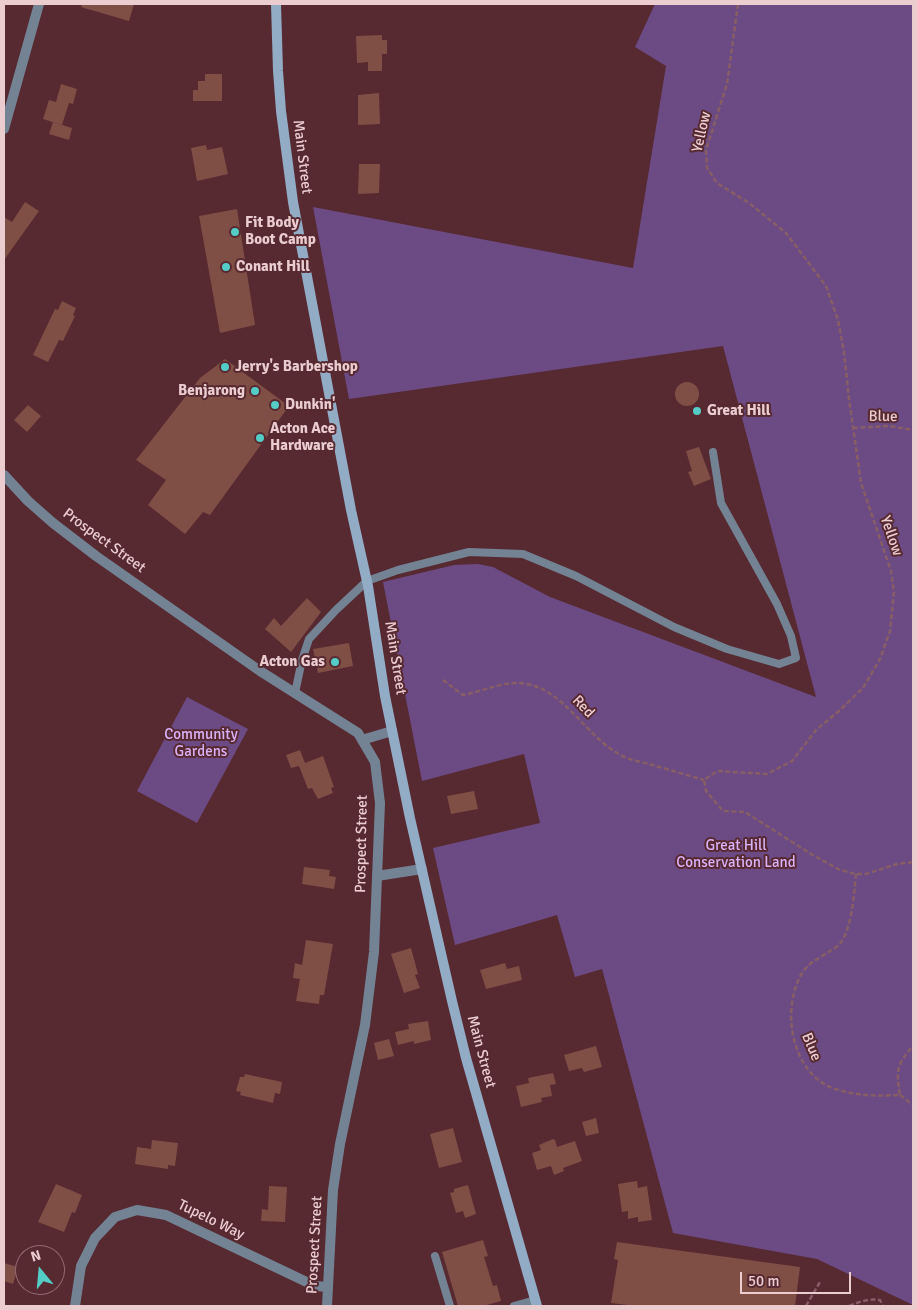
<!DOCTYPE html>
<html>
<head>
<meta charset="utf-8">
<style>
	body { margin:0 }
	#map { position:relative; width:917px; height:1310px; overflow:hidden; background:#572931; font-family:Signika,sans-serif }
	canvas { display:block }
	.frame { position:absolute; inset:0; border:5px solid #ebcdd0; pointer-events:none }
	.north { position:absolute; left:15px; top:1245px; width:50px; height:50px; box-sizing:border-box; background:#572931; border:1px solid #926b71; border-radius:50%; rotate:343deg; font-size:14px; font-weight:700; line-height:20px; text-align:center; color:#ebcdd0 }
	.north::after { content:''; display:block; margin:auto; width:18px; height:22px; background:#54cdc6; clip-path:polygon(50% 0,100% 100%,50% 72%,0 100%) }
	.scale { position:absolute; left:740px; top:1272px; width:111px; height:22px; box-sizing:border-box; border:2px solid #ebcdd0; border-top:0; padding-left:6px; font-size:15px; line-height:18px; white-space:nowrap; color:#ebcdd0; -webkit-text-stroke:4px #572931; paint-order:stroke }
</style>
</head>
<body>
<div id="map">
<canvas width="917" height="1310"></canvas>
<div class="frame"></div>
<div class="north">N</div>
<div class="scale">50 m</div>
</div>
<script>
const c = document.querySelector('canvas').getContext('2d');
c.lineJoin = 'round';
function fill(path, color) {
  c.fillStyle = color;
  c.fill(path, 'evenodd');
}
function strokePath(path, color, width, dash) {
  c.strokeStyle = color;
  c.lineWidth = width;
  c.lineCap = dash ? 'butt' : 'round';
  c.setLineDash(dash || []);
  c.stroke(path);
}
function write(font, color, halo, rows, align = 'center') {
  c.font = font + ' Signika,sans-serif';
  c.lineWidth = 4;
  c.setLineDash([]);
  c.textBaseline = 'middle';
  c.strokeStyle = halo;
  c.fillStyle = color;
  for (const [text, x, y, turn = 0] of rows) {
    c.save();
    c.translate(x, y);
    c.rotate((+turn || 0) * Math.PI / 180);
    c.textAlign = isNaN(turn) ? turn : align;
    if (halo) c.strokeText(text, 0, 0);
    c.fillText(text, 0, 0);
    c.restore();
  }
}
fill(new Path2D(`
	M655 4H913V1305L817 1259 673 1233 602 969 575 977 557 915 455 945 433 848 540 823 524 754 422 781 383 582 454 565 478 564 493 567 550 597 816 697 723 346 349 399 313 207 633 268 666 66 635 47Z
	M187 697 248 729 197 823 137 791Z`), '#6c4b84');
fill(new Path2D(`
	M82 4H134L129 21 81 7Z
	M382 35V40H387V54H382V71H368V62L357 63 356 36Z
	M205 74H222V101H193V90H198V81H205Z
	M61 84 77 89 73 104 69 103 62 125 43 119 49 100 56 102Z
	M379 93 380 124 358 125V95Z
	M53 122 72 128 69 140 49 134Z
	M206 145 207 150 222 147 228 174 197 181 191 148Z
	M359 164H380L379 193 358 194Z
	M25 202 39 211 4 260V217L12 222Z
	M237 209 255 325 220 333 199 216Z
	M62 301 76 308 73 315 75 316 63 341 59 340 48 362 33 355 55 309 58 310Z
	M225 359 289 406 210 515 203 512 185 534 148 505 166 480 136 460 200 378Z
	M675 394a12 12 0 1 1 24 0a12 12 0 1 1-24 0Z
	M28 405 41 416 27 432 14 420Z
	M699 447 711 479 694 486 688 472 692 471 686 451Z
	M307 598 321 612 291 652 265 629 274 618 281 626Z
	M349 643 353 666 318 673 313 649Z
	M300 750 305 763 323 756 334 787 331 788 333 793 318 799 312 788 308 789 299 766 291 768 286 755Z
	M474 791 478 809 451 814 447 796Z
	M304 867 330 870 329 876 336 877 334 889 302 884Z
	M306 940 333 944 324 995H320L319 1004 296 1001 300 979 293 978 295 963 302 965Z
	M411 948 418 974 415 975 420 988 404 993 391 954Z
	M505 963 507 969 519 966 522 980 486 989 480 970Z
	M428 1021 431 1040 414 1044V1041L398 1045 395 1032 409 1029 408 1024Z
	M389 1039 394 1056 378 1060 374 1043Z
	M596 1046 602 1067 584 1072 582 1068 569 1071 564 1055Z
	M553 1073 556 1084 550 1085 552 1096 541 1098 542 1102 521 1107 516 1086 529 1083 528 1078Z
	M245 1074 282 1082 280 1094 275 1093 273 1103 240 1095 241 1092 236 1091 240 1077H244Z
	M596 1118 599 1133 586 1136 582 1122Z
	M453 1128 462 1162 439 1168 430 1134Z
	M553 1139 555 1140 557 1147 575 1141 582 1161 563 1168 564 1171 554 1175 551 1166 537 1170 532 1153 541 1150 539 1145Z
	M152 1140 178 1143 175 1166 168 1165V1169L135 1164 137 1147 151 1149Z
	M637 1181 638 1188 647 1186 652 1220 638 1222V1217L628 1219V1211L622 1212 618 1184Z
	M56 1184 82 1195 75 1213 72 1212 64 1232 38 1222Z
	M468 1185 476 1214 465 1218 463 1211 456 1213 450 1193 454 1192V1189Z
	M269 1186 287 1187 285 1222 261 1221 262 1209 268 1210Z
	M483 1240 488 1256 484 1257 493 1286 497 1285 501 1301 483 1306H458L442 1252Z
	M617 1242 800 1267 795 1306H635L611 1303 618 1260 614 1259Z
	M4 1263 18 1267 13 1284 4 1281Z`), '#7f4e45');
strokePath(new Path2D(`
	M738 4 727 84 706 150 707 168 717 183 749 203 786 233 826 286 838 320 844 352 849 399 861 483 891 571 894 592 890 631 880 659 863 688 840 710 816 730 792 761 767 774 717 771 704 780 706 791 723 811 745 812 811 854 840 870 856 874H866L897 864 913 862
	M853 428 889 426 913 430
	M443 680 463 695C480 692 497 684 515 683 564 682 585 741 627 758 634 761 642 762 649 764 667 769 686 775 704 780
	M856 874C854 894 852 928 840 944 837 947 833 949 830 951 816 960 805 964 798 981 782 1018 794 1075 835 1089 857 1096 877 1096 900 1095 896 1071 896 1065 913 1046
	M900 1095 913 1105
	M806 1306 820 1282
	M849 1306C859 1302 869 1298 880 1300L883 1306`), '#875e65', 2.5, [5, 2.5]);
strokePath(new Path2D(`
	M295 693 302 660 309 639 336 610 367 581 398 570 469 552 523 554 576 576 674 627 727 649 779 664 796 658 791 636 777 604 721 503 713 452
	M435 1256 450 1306
	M514 1306 535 1300`), '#738393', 8);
strokePath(new Path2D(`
	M4 129 39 4
	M4 475 28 501 53 523 96 556 260 671 358 733 375 762 380 803 374 952 365 1025 340 1144 333 1190 327 1306
	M362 740 392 731
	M377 876 422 869
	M75 1306 81 1266 95 1238 115 1217 137 1210 166 1215 315 1286 328 1287`), '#738393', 10);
strokePath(new Path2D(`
	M276 4 278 71 281 111 293 202 351 510 368 586 385 696 410 818 452 1001 466 1058 537 1306`), '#93acc6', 10);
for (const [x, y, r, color] of [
	[235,232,5,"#54cdc6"],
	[226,267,5,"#54cdc6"],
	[225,367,5,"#54cdc6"],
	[255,391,5,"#54cdc6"],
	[275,405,5,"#54cdc6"],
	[697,411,5,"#54cdc6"],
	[260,438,5,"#54cdc6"],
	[335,662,5,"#54cdc6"]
]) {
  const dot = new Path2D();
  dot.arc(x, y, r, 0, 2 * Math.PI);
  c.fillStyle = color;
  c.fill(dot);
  strokePath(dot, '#572931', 2);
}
write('15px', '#ebcdd0', '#572931', [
	["Yellow",702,132,-77],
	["Main Street",302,157,83],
	["Blue",883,417,1],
	["Yellow",891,536,71],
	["Prospect Street",104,541,36],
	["Main Street",395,658,81],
	["Red",583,707,46],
	["Prospect Street",362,844,-89],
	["Blue",811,1047,67],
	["Main Street",481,1052,75],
	["Tupelo Way",211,1220,26],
	["Prospect Street",315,1245,-87]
]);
write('bold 15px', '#ebcdd0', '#572931', [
	["Fit Body",245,223],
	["Boot Camp",245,240],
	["Conant Hill",236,267],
	["Jerry's Barbershop",235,367],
	["Benjarong",245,391,"right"],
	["Dunkin'",285,405],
	["Great Hill",707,411],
	["Acton Ace",270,429],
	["Hardware",270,446],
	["Acton Gas",325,662,"right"]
], 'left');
write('15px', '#dab2f9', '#572931', [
	["Community",201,735],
	["Gardens",201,752],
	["Great Hill",736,846],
	["Conservation Land",736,863]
]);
</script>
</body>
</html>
